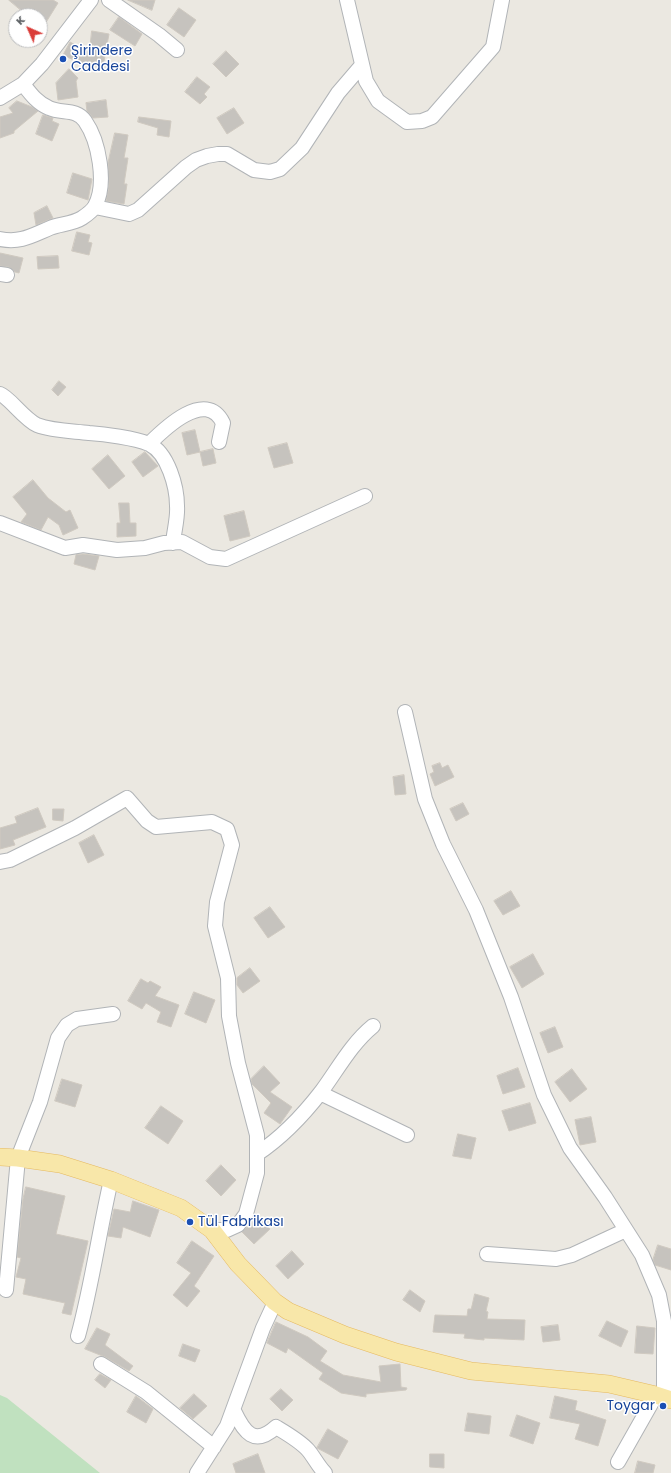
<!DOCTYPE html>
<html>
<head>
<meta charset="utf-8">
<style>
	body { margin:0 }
	#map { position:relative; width:671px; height:1473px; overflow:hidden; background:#ebe8e1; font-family:Poppins,sans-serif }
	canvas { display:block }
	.north { position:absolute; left:8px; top:8px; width:40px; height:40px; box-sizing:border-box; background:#fff; border:1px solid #bdbebf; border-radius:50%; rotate:315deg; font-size:11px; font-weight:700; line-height:16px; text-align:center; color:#595d60 }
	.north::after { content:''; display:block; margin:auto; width:14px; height:18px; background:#da3c38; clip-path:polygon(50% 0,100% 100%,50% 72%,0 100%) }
</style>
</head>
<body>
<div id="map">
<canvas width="671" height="1473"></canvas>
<div class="north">K</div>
</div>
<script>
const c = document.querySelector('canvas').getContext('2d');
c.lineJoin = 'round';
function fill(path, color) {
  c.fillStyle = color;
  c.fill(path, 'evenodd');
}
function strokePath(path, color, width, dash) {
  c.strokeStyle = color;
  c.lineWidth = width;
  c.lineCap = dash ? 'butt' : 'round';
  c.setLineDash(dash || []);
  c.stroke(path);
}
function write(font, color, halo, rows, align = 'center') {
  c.font = font + ' Poppins,sans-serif';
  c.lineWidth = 3;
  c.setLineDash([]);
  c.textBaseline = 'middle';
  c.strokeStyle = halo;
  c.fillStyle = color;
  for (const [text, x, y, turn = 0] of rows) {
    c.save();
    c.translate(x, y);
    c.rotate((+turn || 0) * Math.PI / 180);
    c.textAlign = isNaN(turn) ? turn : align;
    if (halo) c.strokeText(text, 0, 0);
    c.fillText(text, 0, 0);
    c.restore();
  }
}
fill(new Path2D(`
	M0 1395 7 1398 100 1473H0Z`), '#c0e1bf');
const building = new Path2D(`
	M9 0H53L58 3 40 32V16H28Z
	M128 0H155L152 10Z
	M179 8 196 20 184 37 167 25Z
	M119 17 142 34 135 46 110 30Z
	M92 31 109 34 103 67 80 63 63 55 70 42 89 52Z
	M226 51 239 64 226 77 213 64Z
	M69 69 78 78 76 81 78 97 58 100 56 83Z
	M197 77 210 87 204 94 207 97 200 104 185 92Z
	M106 100 108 117 93 118 87 111 86 103Z
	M17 101 32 107 38 111 14 131V133L0 138V117L13 113 9 108Z
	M234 108 244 123 227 134 217 118Z
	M43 115 53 118 52 121 59 124 52 141 36 134Z
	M139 117 171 121 169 137 157 135 158 128 138 122Z
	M115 133 128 135 124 158H128L124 184H127L124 204 106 201 109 186 108 163Z
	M73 173 92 179 88 200 67 193Z
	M47 206 53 218 36 225 34 213Z
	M77 232 90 235 88 242 92 243 89 255 72 251Z
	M0 253 23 258 19 273 15 272 9 267 0 266Z
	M58 256 59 268 38 269 37 257Z
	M59 381 66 387 58 396 52 390Z
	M195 430 200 452 187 455 182 433Z
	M287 443 293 463 274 468 268 448Z
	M213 449 216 463 203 466 200 452Z
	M145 452 158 466 143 477 132 462Z
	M108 455 125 476 109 489 92 469Z
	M33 480 48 498 66 512 70 510 78 528 63 535 59 525 48 517 41 530 21 522 27 514 13 497Z
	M119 503H129L130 523H136V536L117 537V523H120Z
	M244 511 250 536 230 541 224 516Z
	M83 554 99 556 95 570 74 564 76 555Z
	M440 763 442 768 448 765 454 777 435 786 430 774 434 772 432 766Z
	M404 775 406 794 395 795 393 777Z
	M463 803 469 814 456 821 450 809Z
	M38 808 46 827 13 840 15 845 0 849V828L17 823 15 817Z
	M53 809H64L63 821 53 820Z
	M94 835 104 855 88 863 79 843Z
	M511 891 520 906 503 915 494 901Z
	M270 907 285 927 268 938 254 918Z
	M533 954 544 974 522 988 510 967Z
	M250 968 260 981 243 993 237 985V978Z
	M141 979 148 983 150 981 161 987 155 996 179 1005 171 1027 157 1022 161 1012 146 1003 142 1009 128 1001Z
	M194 992 215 1000 206 1023 185 1014Z
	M555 1027 563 1047 548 1053 540 1033Z
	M264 1066 280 1083 270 1092 292 1107 280 1124 264 1113 271 1103 252 1084 251 1079Z
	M518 1068 525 1087 503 1094 497 1076Z
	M572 1069 587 1089 570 1102 555 1082Z
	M62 1079 82 1085 75 1107 55 1101Z
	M530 1103 536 1123 509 1131 502 1111Z
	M161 1106 183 1121 168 1144 145 1128Z
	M591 1117 596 1142 580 1145 575 1120Z
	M458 1134 476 1138 471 1159 453 1156Z
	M221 1165 236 1180 221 1196 206 1181Z
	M26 1187 65 1196 56 1234 88 1241 71 1315 62 1313 65 1303 23 1294 26 1279 16 1277 21 1258 17 1257 23 1199Z
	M133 1201 159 1210 150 1237 123 1227 121 1238 108 1236 114 1209 130 1212Z
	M258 1216 270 1229 254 1244 242 1232Z
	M192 1241 214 1256 194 1286 200 1291 187 1307 173 1295 191 1273 177 1263Z
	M658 1245 671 1249V1270L655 1265 653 1260Z
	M292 1251 304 1264 288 1279 276 1266Z
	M410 1290 425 1301 420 1312 403 1300Z
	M475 1294 489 1298 486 1311 488 1312 487 1319 525 1320 524 1340 484 1338V1340L464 1338 465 1334 433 1332 435 1315 467 1316 468 1309H471Z
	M607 1321 628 1331 621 1347 599 1336Z
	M276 1322 308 1337 327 1351 320 1361 343 1375 381 1382 379 1366 400 1364 401 1387 407 1388 406 1390 366 1394V1397L341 1393 319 1379 323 1373 288 1348 286 1353 267 1343Z
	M558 1325 560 1340 543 1342 541 1327Z
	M637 1326 655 1328 653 1354 635 1353Z
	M97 1328 110 1334 105 1345 133 1366 129 1371 105 1357 85 1349Z
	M183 1344 200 1350 195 1362 179 1356Z
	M100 1374 111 1380 105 1388 95 1380Z
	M281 1389 293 1400 282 1411 270 1399Z
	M194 1394 207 1406 193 1419 180 1408Z
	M136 1396 153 1409 146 1423 127 1412Z
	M555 1396 577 1401 575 1410 606 1420 598 1446 575 1439 580 1424 550 1418Z
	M468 1413 491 1416 489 1434 465 1431Z
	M517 1415 540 1423 533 1444 510 1436Z
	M328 1429 348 1441 338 1459 317 1448Z
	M258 1454 265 1473H236L233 1464Z
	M430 1454H444V1468L430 1467Z
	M638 1461 655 1465 653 1473H635Z`);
fill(building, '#c6c3be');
strokePath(building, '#cfc9c0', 1);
const minor = new Path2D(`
	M109 0 159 35 177 50
	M347 0 366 81 378 101 407 122 422 121 432 117 493 47 502 0
	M0 98 23 84 42 64 91 0
	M95 207 129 214 138 210 186 167 196 160 207 156 218 154H227L254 170 270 172 280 169 302 148 338 93 362 65
	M0 239C20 243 31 236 50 228 59 224 73 224 82 218 85 216 93 210 95 206 107 184 99 141 85 121 76 108 62 114 49 108 37 103 30 93 23 84
	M0 274 7 275
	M0 394C9 397 24 419 37 425 53 431 72 431 89 433 104 434 135 438 149 444 168 453 177 487 177 506 178 518 174 531 173 543
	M149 444C164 429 206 388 223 423L219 442
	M0 523 65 548 83 545 117 550 145 548 164 543 182 542 210 557 226 559 365 496
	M405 712 425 799 443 844 476 910 511 997 544 1095 570 1148 605 1197 642 1255 659 1295 664 1321V1398
	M0 862 10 860 75 828 127 798 147 821 156 827 212 822 227 829 232 845 217 902 215 926 228 978 229 1016 238 1063 257 1135V1173L246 1214 238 1225 227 1230H212
	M320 1093 407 1135
	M257 1154C281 1138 304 1114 321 1092 338 1069 351 1044 373 1026
	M487 1254 556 1259 572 1255 626 1230
	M6 1290 18 1158 40 1102 58 1038 67 1025 77 1019 113 1014
	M78 1336C92 1285 99 1232 111 1180
	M101 1364 146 1392 214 1447
	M234 1411C244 1432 254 1447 276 1427 286 1433 300 1441 308 1450 314 1457 318 1466 325 1473
	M618 1462 656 1395
	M197 1473 227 1426 263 1328 275 1302`);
const major = new Path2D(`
	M0 1157 18 1158 60 1164 111 1180 181 1208 212 1230 238 1264 275 1302 288 1311 345 1335 396 1352 471 1371 609 1384 656 1395 671 1400`);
strokePath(minor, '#b1b4b7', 16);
strokePath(major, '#e5b960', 18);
strokePath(minor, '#fff', 14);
strokePath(major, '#f8e7a9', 17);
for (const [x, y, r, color] of [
	[63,59,4,"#1a4fb4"],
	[190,1222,4,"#1a4fb4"],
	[663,1406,4,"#1a4fb4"]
]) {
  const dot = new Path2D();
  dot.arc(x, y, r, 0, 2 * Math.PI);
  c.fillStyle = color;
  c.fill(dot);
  strokePath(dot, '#fff', 1.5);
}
write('14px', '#164399', '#fff', [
	["Şirindere",71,51],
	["Caddesi",71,67],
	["Tül Fabrikası",198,1222],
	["Toygar",655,1406,"right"]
], 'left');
</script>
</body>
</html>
